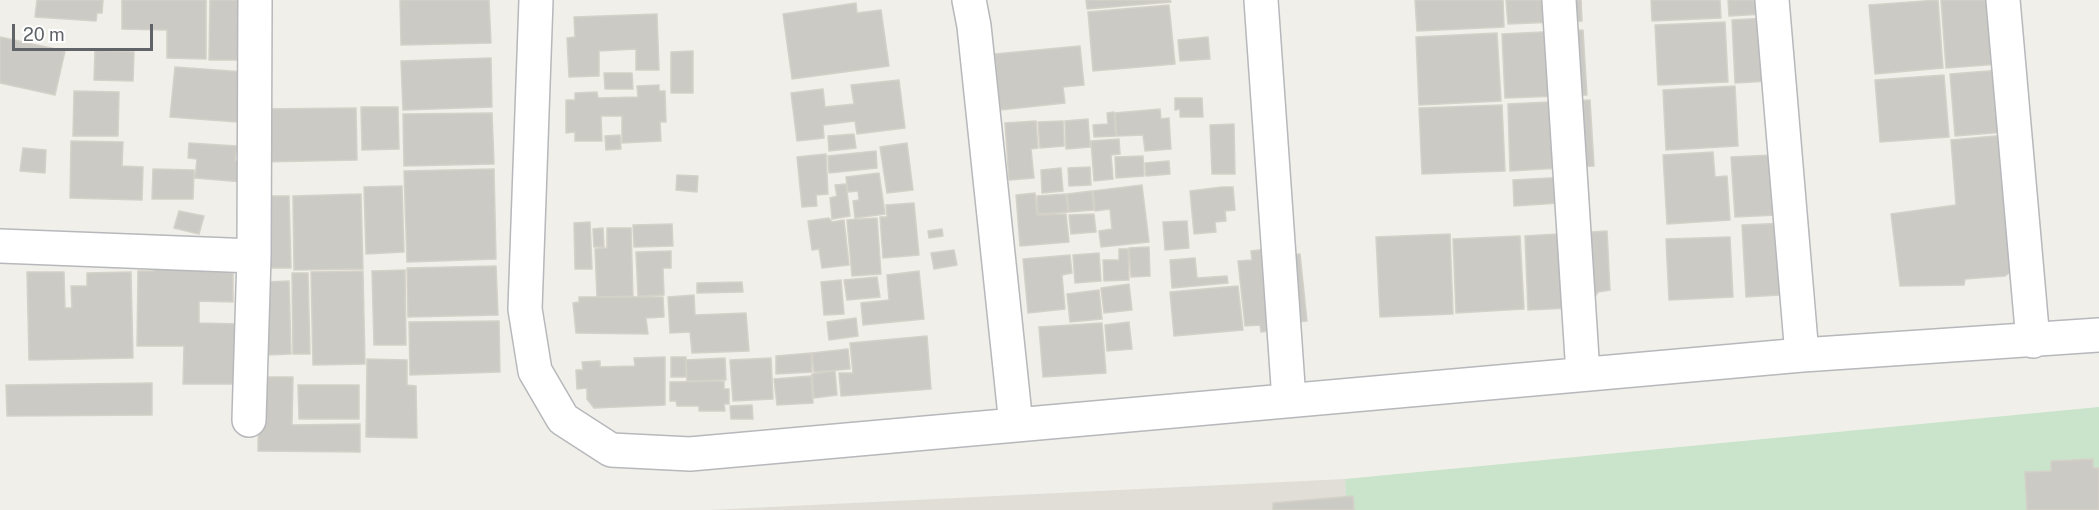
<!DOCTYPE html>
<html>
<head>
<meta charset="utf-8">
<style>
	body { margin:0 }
	#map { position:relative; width:2099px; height:510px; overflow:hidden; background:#f0efe9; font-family:"Public Sans",sans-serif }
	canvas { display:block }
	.scale { position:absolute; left:12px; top:24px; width:141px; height:27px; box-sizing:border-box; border:3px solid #606367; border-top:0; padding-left:8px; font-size:18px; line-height:21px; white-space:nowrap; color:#606367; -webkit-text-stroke:4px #fff; paint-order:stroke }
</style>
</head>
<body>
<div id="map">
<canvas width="2099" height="510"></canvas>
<div class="scale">20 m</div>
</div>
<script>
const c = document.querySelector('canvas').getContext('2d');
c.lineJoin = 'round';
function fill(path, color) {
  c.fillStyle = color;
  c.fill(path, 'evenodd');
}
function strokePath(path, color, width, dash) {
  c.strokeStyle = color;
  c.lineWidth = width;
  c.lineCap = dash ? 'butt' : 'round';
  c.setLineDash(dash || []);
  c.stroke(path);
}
fill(new Path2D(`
	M1345 479 1347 510H709Z`), '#e0ded7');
fill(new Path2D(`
	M2099 407V510H1347L1345 479Z`), '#c9e4ca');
const building = new Path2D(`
	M37 0H103L102 13H97L96 21 35 17Z
	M122 0H206V59L167 58V30L122 29Z
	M210 0H249L247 60H209Z
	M400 0H489L491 43 401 45Z
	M1086 0H1170L1171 2 1087 9Z
	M1415 0H1503L1504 27 1417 31Z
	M1506 0H1581L1582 21 1508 24Z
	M1651 0H1720L1721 18 1652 21Z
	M1728 0H1782L1783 13 1729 16Z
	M1938 0 1943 68 1875 74 1869 5Z
	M1941 0H2008L2013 63 1946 68Z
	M856 3 857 13 881 10 889 66 792 79 783 14Z
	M1169 5 1175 64 1093 71 1088 12Z
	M657 14 659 70H636V49L599 51V76L569 77 567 38 575 37 574 17Z
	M1784 17 1787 80 1735 83 1732 20Z
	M1725 22 1728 82 1658 85 1655 25Z
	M1583 30 1587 95 1505 98 1502 34Z
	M1497 33 1501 101 1419 105 1416 37Z
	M0 37 65 51 55 95 0 83Z
	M1208 37 1210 59 1180 61 1178 40Z
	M1080 46 1084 85 1063 87 1065 103 1000 110 995 54Z
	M95 50 134 52 133 81 94 80Z
	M693 51V93H671V52Z
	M491 58 492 107 403 110 401 61Z
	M175 67 245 72 251 123 170 117Z
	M2014 69 2019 131 1955 136 1950 74Z
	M604 73H632L633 89H605Z
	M1944 75 1949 137 1880 142 1875 80Z
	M899 80 905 128 857 134 855 121 823 125 824 138 797 141 791 93 823 89 825 107 854 104 851 85Z
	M659 85V91H665L666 122H660L661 141 622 143V116H601L602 141H575V132L566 133V100H575V93L597 92 598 98 638 97 637 86Z
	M1735 86 1738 146 1666 150 1663 90Z
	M74 91 119 92 118 136H73Z
	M1175 98H1202L1203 117H1180V109L1175 110Z
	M1590 100 1594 166 1510 171 1508 104Z
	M1502 105 1505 171 1422 174 1419 108Z
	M361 107H398L399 149 362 150Z
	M356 108 357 160 259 162 258 109Z
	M1160 109 1161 119 1169 118 1171 149 1145 151 1143 135 1117 136 1115 113Z
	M1114 112 1116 136 1094 137 1093 125 1108 124 1107 113Z
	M492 113 494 164 404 166 403 114Z
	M1088 119 1090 147 1066 149 1065 121Z
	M1036 121 1038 148 1031 149 1034 178 1009 180 1005 123Z
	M1063 121 1064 146 1040 148 1038 122Z
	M1234 124 1235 174H1212L1210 125Z
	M854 134 856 148 829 151 828 136Z
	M2018 134 2012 271 2005 276 1965 279 1964 285 1900 286 1891 214 1956 205 1951 140Z
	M620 135 621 149 606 150 605 136Z
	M1119 139 1120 154 1111 155 1113 179 1094 181 1091 141Z
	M71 141 123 142 122 166 143 167 142 200 70 198Z
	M189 143 237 146 235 161H244L243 182 195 178 197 159 188 158Z
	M907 143 913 190 887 193 880 147Z
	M23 148 46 150 45 173 20 171Z
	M876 151 877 168 829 173 828 156Z
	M1713 152 1715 177 1727 176 1730 220 1667 224 1663 155Z
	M826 154 828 194 816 195 817 206 802 207 797 157Z
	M1795 154 1798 214 1735 217 1731 157Z
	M1143 156 1144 176 1116 178 1115 157Z
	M1169 161 1170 174 1146 176 1145 163Z
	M1090 167 1091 185 1069 186 1068 168Z
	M1061 168 1063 191 1042 193 1041 170Z
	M153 169 194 170 193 199H152Z
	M494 169 496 259 407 262 404 171Z
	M879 173 885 214 855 218 853 201 859 200 858 191 848 192 846 177Z
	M677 175 698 176 697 192 676 190Z
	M1587 176 1589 201 1514 206 1513 180Z
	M846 184 850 216 832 219 830 198 837 196 835 185Z
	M1142 185 1149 242 1101 247 1099 231 1112 229 1110 209 1095 211 1093 191Z
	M402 186 404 252 366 254 364 187Z
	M1222 187H1233L1235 210 1225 211 1226 221 1215 222 1216 232 1194 234 1190 191Z
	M1092 191 1094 210 1069 212 1067 194Z
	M1035 193 1037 215 1066 214 1069 242 1020 246 1016 195Z
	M361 194 363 269 294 270 293 196Z
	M1066 194 1068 212 1038 214 1037 196Z
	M260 196H289L291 268H262Z
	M914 203 919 255 883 258 880 217H887L886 205Z
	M179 211 204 216 199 234 174 228Z
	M1094 214 1096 232 1071 234 1069 215Z
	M829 218 832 222 844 220 849 265 822 268 819 249 812 250 808 221Z
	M877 218 881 274 852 276 847 220Z
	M1187 221 1189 248 1165 250 1163 222Z
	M590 222 592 269H575L574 223Z
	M1808 222 1812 293 1746 297 1742 225Z
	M672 224 673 246 634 247 633 225Z
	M603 228 604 247H594L593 229Z
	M607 228H631L633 296 597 297 595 249 607 248Z
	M942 229 943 236 929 238 928 231Z
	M1607 231 1610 290 1598 292 1588 307 1528 310 1525 236Z
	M1450 234 1453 314 1380 317 1376 237Z
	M1520 236 1524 309 1456 313 1453 239Z
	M1730 237 1733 297 1669 300 1666 239Z
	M1149 247 1150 276 1131 277 1129 248Z
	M1275 248 1276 256 1300 254 1307 321 1283 323V329L1261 332 1260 325 1245 326 1238 261 1252 260 1251 251Z
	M1119 249H1128L1129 280 1104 281 1103 260H1119Z
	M954 250 957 265 934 269 931 253Z
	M671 251V268H663L664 295 638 296 636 252Z
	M1099 253 1101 281 1075 283 1073 255Z
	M1070 255 1072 273 1062 275 1065 309 1028 313 1023 259Z
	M1195 258 1197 278 1227 276 1228 283 1172 288 1170 260Z
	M154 264 209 265 210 272 233 271V302L199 301V323L239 324 238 384H183L184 346H137L138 271H154Z
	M496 266 498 315 408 317 407 268Z
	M405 270 406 345H374L372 271Z
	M363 271 365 364 313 365 311 272Z
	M919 271 924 319 863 325 861 303 889 300 887 275Z
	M27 272H64L65 308H72L71 286H87V273L131 272 133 358 29 360Z
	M292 273H308L310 354H293Z
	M877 277 880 297 847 300 844 280Z
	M841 280 844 314 824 315 821 282Z
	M289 281 291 354 267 355 265 282Z
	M742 282 743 292 697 293V283Z
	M1129 284 1132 310 1104 313 1101 288Z
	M1238 286 1243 330 1174 336 1170 292Z
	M1099 290 1102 319 1070 322 1067 294Z
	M694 295 695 315 746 313 749 351 692 353 690 332 670 333 668 297Z
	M579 297H663L664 317 646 318 648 334 576 333 573 303 579 302Z
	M856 318 858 336 829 340 827 322Z
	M499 321 500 372 410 375 409 322Z
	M1129 322 1132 349 1107 351 1105 325Z
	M1102 323 1106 373 1043 377 1039 327Z
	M927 336 931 389 841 396 839 373H853L850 343Z
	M848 349 850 369 814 372 812 353Z
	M811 353 812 372 776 374V356Z
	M665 357V405L594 408 587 399V388L577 389 576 370H583L582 362 600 361V367L635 366 634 358Z
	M671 357H686V377H671Z
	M725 358 726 380 687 381 686 360Z
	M771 358 773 399 733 401 730 360Z
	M367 359 407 360V385L416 386 417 438 366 437Z
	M835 371 837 395 814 398 812 374Z
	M811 376 813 403 777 405 774 379Z
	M259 377H293L292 425 360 424V452L258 451Z
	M724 381V389H729V404H724L725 411H699V406H677L676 401H670V382Z
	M152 383V415L7 416 6 385Z
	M298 385H359V419H299Z
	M752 405 753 419H731L730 406Z
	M2093 459V468H2099V510H2027L2025 472 2051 471V461Z
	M1353 496 1354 510H1273V503Z`);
fill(building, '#cccac5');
strokePath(building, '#d4d1c8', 1.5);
const minor = new Path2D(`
	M536 0 525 309 535 371 563 419 611 450 690 454 1802 355 2099 335
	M969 0 974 26 1016 425
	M1261 0 1289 400
	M1559 0 1583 374
	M1772 0 1802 355
	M2003 0 2033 341
	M0 246 254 256
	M249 420 254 256 255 0`);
strokePath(minor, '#b6b8bb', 36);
strokePath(minor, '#fff', 33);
</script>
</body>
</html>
